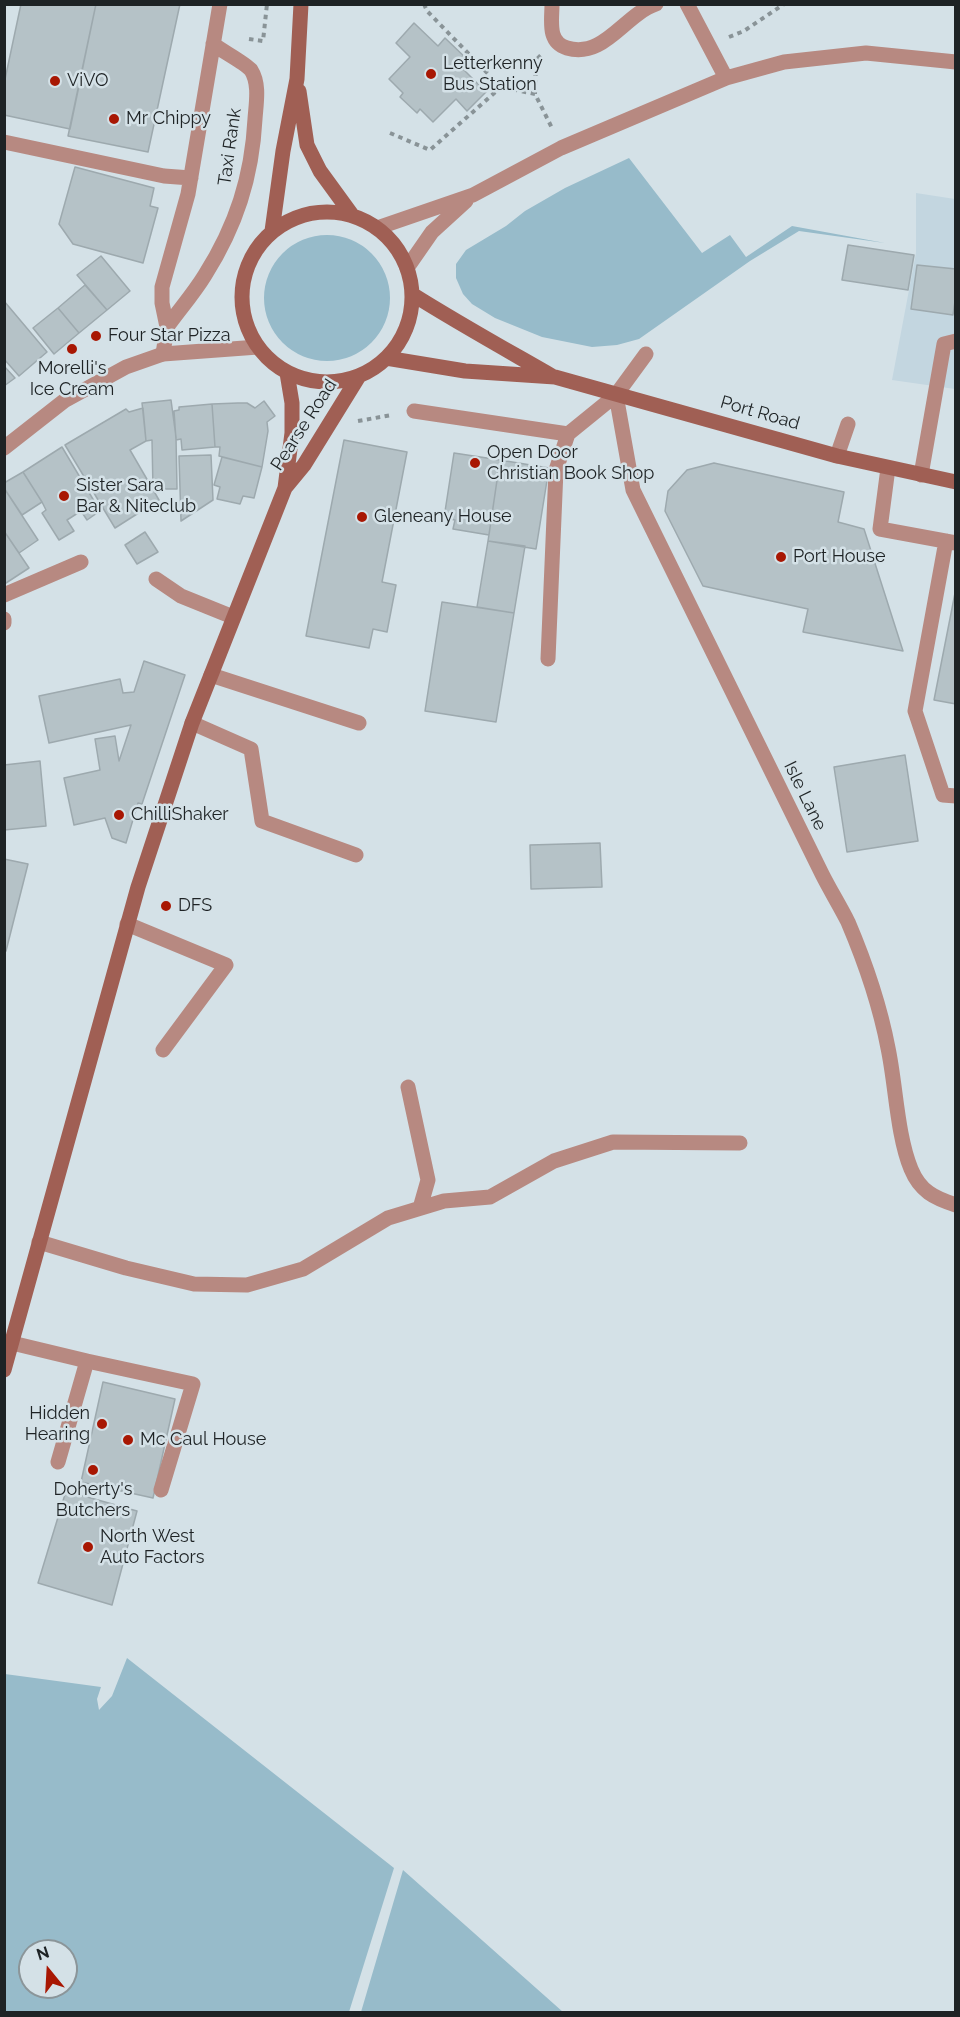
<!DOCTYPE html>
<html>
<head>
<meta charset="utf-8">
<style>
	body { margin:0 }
	#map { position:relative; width:960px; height:2017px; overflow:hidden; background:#d4e1e7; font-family:Raleway,sans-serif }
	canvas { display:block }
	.frame { position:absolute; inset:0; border:6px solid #1e2325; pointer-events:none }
	.north { position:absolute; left:18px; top:1939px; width:60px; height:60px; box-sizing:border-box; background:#d4e1e7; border:2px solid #8b9599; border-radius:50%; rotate:342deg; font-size:16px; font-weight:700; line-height:24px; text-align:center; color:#1e2325 }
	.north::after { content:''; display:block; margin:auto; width:21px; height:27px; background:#a81703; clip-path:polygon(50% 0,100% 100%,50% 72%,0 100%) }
</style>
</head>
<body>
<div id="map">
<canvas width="960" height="2017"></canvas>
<div class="frame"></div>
<div class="north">N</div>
</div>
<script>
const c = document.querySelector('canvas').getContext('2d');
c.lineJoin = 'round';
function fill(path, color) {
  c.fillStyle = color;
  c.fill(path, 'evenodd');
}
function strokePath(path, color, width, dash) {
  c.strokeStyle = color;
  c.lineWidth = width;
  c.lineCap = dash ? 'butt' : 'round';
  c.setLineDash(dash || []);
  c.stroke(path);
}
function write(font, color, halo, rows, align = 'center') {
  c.font = font + ' Raleway,sans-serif';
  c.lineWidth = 5;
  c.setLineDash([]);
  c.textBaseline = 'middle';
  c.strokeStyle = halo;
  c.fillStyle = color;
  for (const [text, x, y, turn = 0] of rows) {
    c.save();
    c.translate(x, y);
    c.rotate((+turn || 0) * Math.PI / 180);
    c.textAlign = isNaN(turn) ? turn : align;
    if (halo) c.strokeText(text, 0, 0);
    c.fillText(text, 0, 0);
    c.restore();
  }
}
fill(new Path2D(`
	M916 193 955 199V389L892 380 916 253Z`), '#c3d6e0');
fill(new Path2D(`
	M629 158 702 253 730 235 746 257 792 226 885 243 799 231 750 261 639 339 617 345 592 347 542 337 495 318 472 304 463 294 456 278V264L466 250 506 226 525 211 565 188Z
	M264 298a63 63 0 1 1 126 0a63 63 0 1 1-126 0Z
	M127 1658 394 1868 349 2012H5V1674L101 1687 97 1699 99 1710 112 1696ZM30 1951H66V1987H30Z
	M403 1870 563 2012H361Z`), '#97bbca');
const building = new Path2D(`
	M21 4H96L70 129 4 115V84Z
	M96 4H180L148 152 68 136Z
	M414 23 438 46 445 38 470 62 463 69 486 92 467 111 456 99 433 122 420 109 417 113 400 97 403 93 389 79 410 57 396 43Z
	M75 167 154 188 150 206 158 208 143 263 73 244 59 224Z
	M848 245 914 255 908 290 842 280Z
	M101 256 130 291 107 310 77 275Z
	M917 265 956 269V294L953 315 911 309Z
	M85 285 107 310 79 333 58 308Z
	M4 301 47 352 19 376 4 359Z
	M58 308 79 333 54 354 33 328Z
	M4 366 15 378 4 386Z
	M171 400 176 437 177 489H153L152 440 146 441 142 403Z
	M264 401 275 416 267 422 268 431 262 467 219 456 220 447H215L212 404 238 403H247L255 408Z
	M212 404 215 447 182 450 181 439 176 440 174 411 179 410V407Z
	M143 408 146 441 130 450 159 500 115 528 65 445 126 409 129 412Z
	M344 440 407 452 382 582 396 585 387 632 373 629 369 648 306 636Z
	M62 447 100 511 87 520 81 511 67 520 74 531 59 540 42 513 46 510 42 502 23 472Z
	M454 453 500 460 489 535 453 529 455 520 444 518Z
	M211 455 213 500 181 521 179 456Z
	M222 457 262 467 254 498 243 496 240 504 217 499 220 487 214 485Z
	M500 460 549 468 536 549 488 541Z
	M714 463 844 492 838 522 864 529 903 651 803 632 808 609 703 586 665 511 668 491 687 470Z
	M23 472 42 502 22 515 4 488V483Z
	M4 488 38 540 19 553 4 531Z
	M4 531 29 568 6 583 4 582Z
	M145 532 158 552 137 564 125 545Z
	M488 541 525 546 514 613 477 607Z
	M956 588V704L934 700Z
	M442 602 514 613 496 722 425 711Z
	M144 661 185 675 142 804 138 803 126 843 112 838 105 818 74 825 64 778 100 770 95 739 115 736 119 761 131 725 49 743 39 696 120 679 123 693 134 692Z
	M905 755 918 841 847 852 834 767Z
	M40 761 46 826 4 830V765Z
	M600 843 602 887 531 889 530 845Z
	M4 859 28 864 6 951H4Z
	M103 1382 175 1399 153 1498 81 1482Z
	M66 1491 137 1511 112 1605 38 1583Z`);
fill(building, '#b5c2c7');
strokePath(building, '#9da9ae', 1.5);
strokePath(new Path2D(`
	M424 4 427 11 501 87 535 94 552 128
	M729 37 744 31 784 4
	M249 39 263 41 267 4
	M535 94 536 60 541 55
	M390 133 430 150 501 87
	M358 421 392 415`), '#899397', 4, [4.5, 4.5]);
strokePath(new Path2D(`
	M552 4C552 21 547 42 567 48 604 59 624 15 656 4
	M687 4 726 78
	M4 142 164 176 191 178
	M377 228 473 195 561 148 726 78 784 62 866 53 956 62
	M407 268 432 232 466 201
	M167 327C180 309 194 293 205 275 236 226 252 177 255 119 256 104 260 84 251 70 245 63 222 51 213 44
	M163 354 167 327 162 303V287L188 194 220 4
	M616 395 633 490 822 874C830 890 840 906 848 922 865 962 880 1006 888 1048 896 1086 897 1135 911 1169 920 1191 934 1198 956 1205
	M414 411 568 434 616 395 646 354
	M837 456 848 424
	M888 468 880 529 956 543
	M921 475 944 344 956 341
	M946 541 915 711 943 795 956 796
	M156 579 181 596 233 617
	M4 595 81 562
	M4 619V623
	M548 659 556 470 568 434
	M211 675 359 723
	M192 723 251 749 262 821 356 855
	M127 924 226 965 163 1050
	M408 1087 428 1180 420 1208
	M39 1242 126 1268 194 1284 247 1285 303 1269 388 1218 444 1201 490 1197 554 1161 613 1142 740 1143
	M12 1343 87 1361 58 1462
	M87 1361 193 1384 161 1490`), '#b78981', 15);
strokePath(new Path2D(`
	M4 448 64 401 126 367 163 354 258 347`), '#b78981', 15);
strokePath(new Path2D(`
	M299 91 307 145 320 171 352 215
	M242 297a85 85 0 1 1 170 0a85 85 0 1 1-170 0Z
	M272 231 283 151 297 79 301 4
	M412 294C458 323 505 349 552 376
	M386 358 465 371 555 377 837 456 956 482
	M285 488 304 465 359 376
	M4 1370 138 887 192 723 285 488 292 433V403L287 373`), '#a05f54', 15);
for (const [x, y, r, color] of [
	[431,74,6,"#a81703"],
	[55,81,6,"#a81703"],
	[114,119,6,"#a81703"],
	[96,336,6,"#a81703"],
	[72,349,6,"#a81703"],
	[475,463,6,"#a81703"],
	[64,496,6,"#a81703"],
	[362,517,6,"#a81703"],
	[781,557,6,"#a81703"],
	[119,815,6,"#a81703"],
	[166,906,6,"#a81703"],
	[102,1424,6,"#a81703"],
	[128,1440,6,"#a81703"],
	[93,1470,6,"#a81703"],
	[88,1547,6,"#a81703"]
]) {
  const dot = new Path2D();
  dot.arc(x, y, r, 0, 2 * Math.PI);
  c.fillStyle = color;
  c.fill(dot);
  strokePath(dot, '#d4e1e7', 2);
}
write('18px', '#1e2325', '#d4e1e7', [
	["Letterkenny",443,64],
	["Bus Station",443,85],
	["ViVO",67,81],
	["Mr Chippy",126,119],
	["Four Star Pizza",108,336],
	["Morelli's",72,369,"center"],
	["Ice Cream",72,390,"center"],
	["Open Door",487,453],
	["Christian Book Shop",487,474],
	["Sister Sara",76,486],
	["Bar & Niteclub",76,507],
	["Gleneany House",374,517],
	["Port House",793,557],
	["ChilliShaker",131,815],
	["DFS",178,906],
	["Hidden",90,1414,"right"],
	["Hearing",90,1435,"right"],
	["Mc Caul House",140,1440],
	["Doherty's",93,1490,"center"],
	["Butchers",93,1511,"center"],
	["North West",100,1537],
	["Auto Factors",100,1558]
], 'left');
write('18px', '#1e2325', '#d4e1e7', [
	["Taxi Rank",230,147,-82],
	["Port Road",760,413,16],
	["Pearse Road",304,425,-57],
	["Isle Lane",805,796,64]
]);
</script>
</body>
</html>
